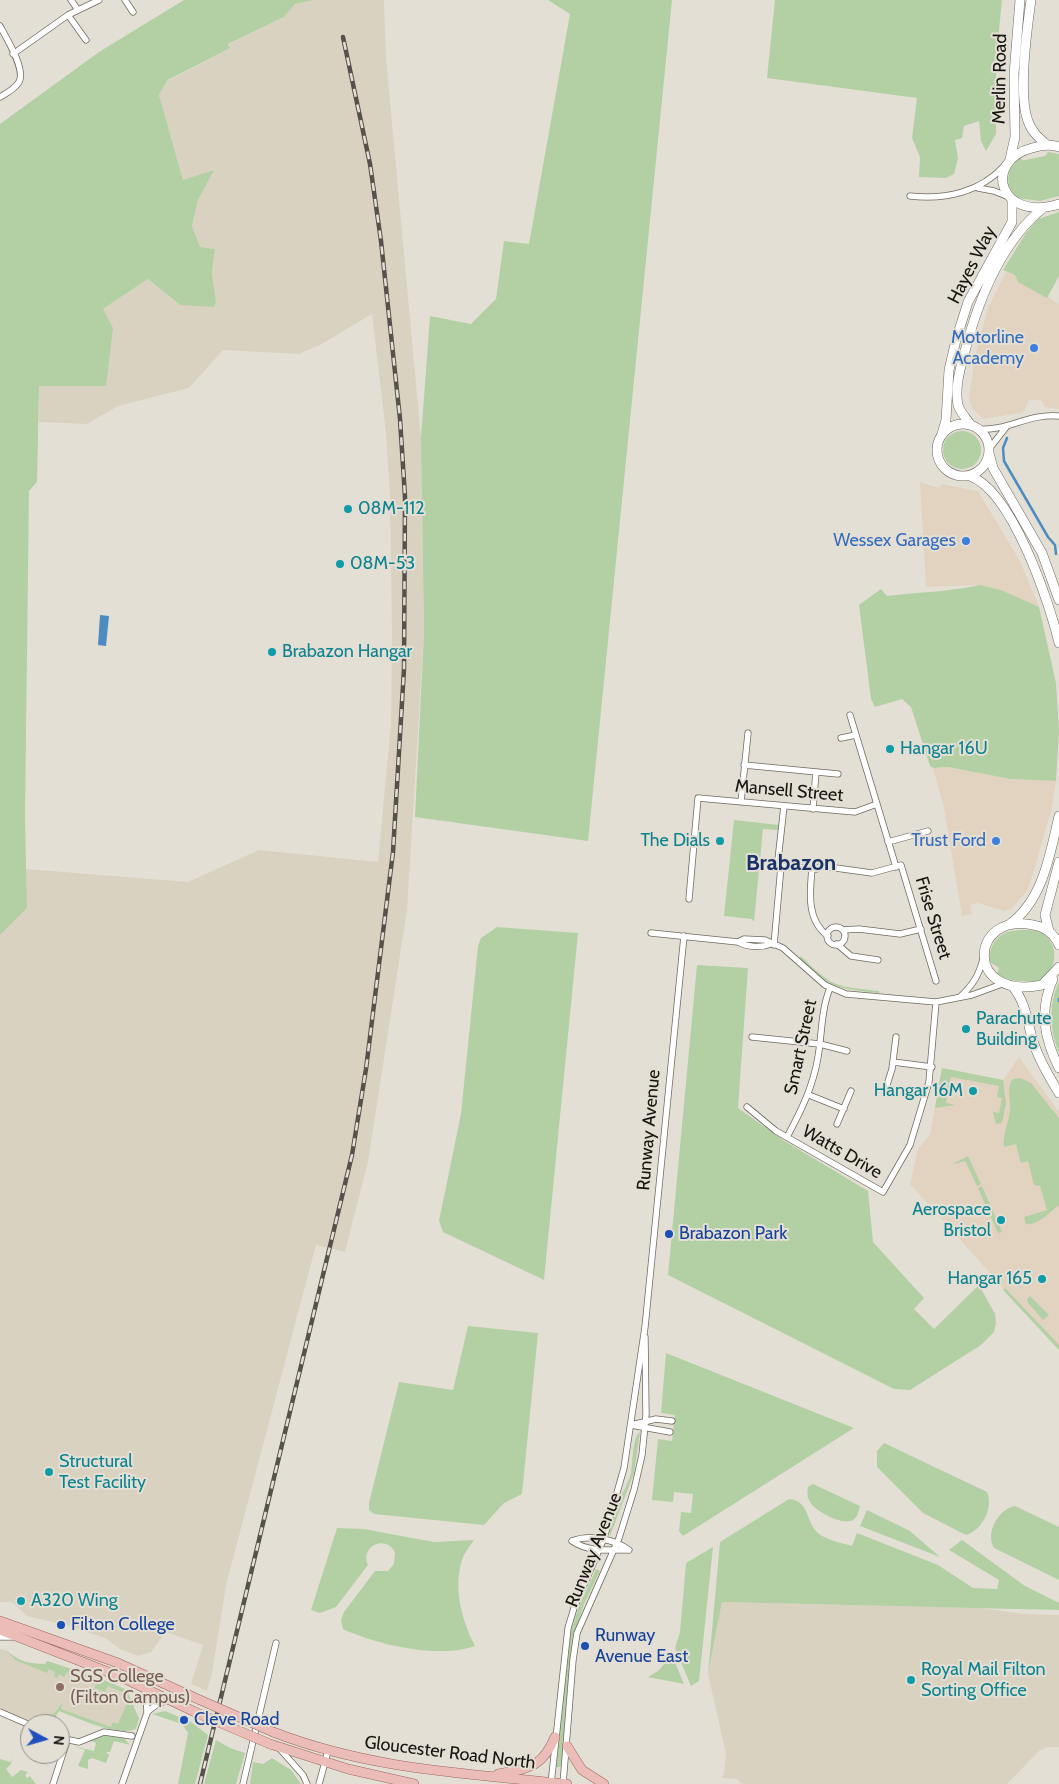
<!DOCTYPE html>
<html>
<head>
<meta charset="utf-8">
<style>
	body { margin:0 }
	#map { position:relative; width:1059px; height:1784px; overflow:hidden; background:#e4dfd4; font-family:Cabin,sans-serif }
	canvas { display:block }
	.north { position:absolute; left:20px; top:1714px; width:50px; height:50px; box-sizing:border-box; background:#e4dfd4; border:1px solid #928e86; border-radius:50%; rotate:96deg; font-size:14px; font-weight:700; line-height:20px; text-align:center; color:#171511 }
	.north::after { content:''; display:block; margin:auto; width:18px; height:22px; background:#1f50bd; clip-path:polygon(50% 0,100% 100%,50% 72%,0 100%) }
</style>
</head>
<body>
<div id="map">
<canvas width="1059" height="1784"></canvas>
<div class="north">N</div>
</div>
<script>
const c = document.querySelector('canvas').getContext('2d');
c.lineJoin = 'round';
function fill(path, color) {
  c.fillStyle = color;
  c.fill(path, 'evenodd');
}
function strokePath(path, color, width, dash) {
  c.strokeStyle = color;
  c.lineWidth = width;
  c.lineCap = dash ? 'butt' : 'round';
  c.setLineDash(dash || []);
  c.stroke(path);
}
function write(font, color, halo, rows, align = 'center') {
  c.font = font + ' Cabin,sans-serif';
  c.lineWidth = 4;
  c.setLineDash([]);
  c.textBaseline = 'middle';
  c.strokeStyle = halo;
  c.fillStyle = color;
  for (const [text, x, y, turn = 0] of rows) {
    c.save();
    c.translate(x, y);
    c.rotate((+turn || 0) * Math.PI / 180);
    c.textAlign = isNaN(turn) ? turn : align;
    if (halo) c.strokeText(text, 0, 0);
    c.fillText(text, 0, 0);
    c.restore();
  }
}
fill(new Path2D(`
	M1006 272 1015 275 1059 304V409L1045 407 1041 400H1029L1025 410 1021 413 983 419 972 408 969 396 976 352 988 308Z
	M920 482 939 488 942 484 978 491 1020 561 1039 607 980 585 926 587Z
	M948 767 1010 779 1056 781 1052 807 1032 877 1027 891 1011 909 1004 911 978 903 970 905 972 914 962 916 944 808 933 768Z
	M1019 1057 1059 1112V1350L910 1184 918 1149 930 1135 942 1068 1003 1080Z`), '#e2d3c1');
fill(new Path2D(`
	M314 0H384L386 58 421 438 424 633 407 910 368 1162 345 1252 316 1245 226 1585 212 1674 207 1691 191 1684 203 1645 166 1632 151 1652 138 1656 120 1649 105 1638 66 1625 27 1616 12 1602H0V935L27 908 26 869 188 882 259 850 378 862 391 724 392 637 390 494 386 433 372 314 320 345 299 354 223 350 189 388 118 406 87 424 39 422V385L103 309 148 279 177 303 214 307 216 302 212 274 215 249 200 247 192 226 198 200 213 170 183 181 159 95 168 81 230 48 229 44 284 17 295 4Z
	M722 1602 979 1608 1026 1614 1059 1615V1747H1048L1039 1751 1007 1784H742L737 1779 722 1778 724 1774 726 1754 708 1674Z
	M0 1649 6 1650 15 1659 34 1664H45L47 1661 99 1678 127 1690 139 1719 127 1729 118 1730 59 1711 51 1724H38L0 1708Z`), '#dad2c0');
fill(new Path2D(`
	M184 0H314L295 4 284 17 228 44 230 48 168 80 159 95 183 180 214 170 198 200 192 226 200 247 215 249 212 274 216 302 214 307 180 305 148 279 103 309 113 328 106 386H39L37 482 29 491 25 818 27 908 0 935V124L99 52Z
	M548 0H672L588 841 415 817 424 633 421 438 430 316 471 324 496 299 504 241 529 244 570 14Z
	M775 0H1002L996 60V134L986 151 981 141 979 121 964 126 962 138 955 140 958 158 954 174 946 178 919 177 920 157 912 138 917 98 767 78Z
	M1048 152 1059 154V196L1040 201 1017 198C1004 185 1006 167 1021 157L1022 160H1025L1045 156Z
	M1059 212V276L1047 298 1018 282 1015 275 1003 270 1026 233 1038 219Z
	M943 450a19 19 0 1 1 38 0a19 19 0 1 1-38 0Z
	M980 585 1001 590 1039 607 1056 683 1059 731 1056 781 1010 779 948 767 933 768 930 766 911 707 902 699 875 707 871 699 859 605 881 589 887 596C918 592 949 592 980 585Z
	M734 820 779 825 778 830 763 829 754 922 752 919 724 916Z
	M497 927 578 933 544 1280 443 1232 439 1221 461 1114 478 946 481 938Z
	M1011 931C1020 930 1031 929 1039 932 1059 939 1059 969 1042 979 1036 982 1029 981 1023 981 1012 981 1006 980 997 974L999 968 990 962C988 947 997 934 1011 931Z
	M801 956C833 988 835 986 879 991V993C838 989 829 988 799 958Z
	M697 965 748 968 738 1108 783 1140 868 1191 873 1242 924 1298 914 1309 934 1329 979 1285 995 1314 996 1323 994 1332 981 1345 910 1390 894 1389 668 1275Z
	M1059 982V1053C1050 1030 1048 1005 1059 982Z
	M942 1068 1003 1080 1006 1104 1002 1123 996 1124 993 1112 999 1113 1002 1098 997 1097 999 1086 951 1077 946 1103 955 1105 935 1108Z
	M1020 1078 1031 1083 1059 1118V1205C1050 1212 1038 1226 1026 1224L1024 1217 1047 1210 1040 1186 1034 1185 1028 1161 1021 1163 1016 1144 1004 1147C1002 1135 1009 1122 1010 1110 1011 1100 1006 1086 1013 1079Z
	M968 1156 981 1184 977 1186 965 1161 951 1165Z
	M982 1186 1002 1232 998 1233 978 1188Z
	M1005 1288 1059 1345V1350L1003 1290Z
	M1030 1296 1049 1315 1043 1320 1028 1303 1027 1299Z
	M468 1326 538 1333 522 1494 504 1503 484 1525 374 1514 369 1510V1503L399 1382 453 1390Z
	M666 1353 854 1428 683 1536 679 1531 681 1512 691 1513 693 1494 674 1492 673 1502 652 1500 658 1439 672 1441 675 1415 661 1413Z
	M640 1432 634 1473 610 1536C607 1521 627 1488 631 1473 633 1462 632 1437 640 1432Z
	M884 1443 987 1492C994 1507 982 1531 966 1535L923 1513 877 1467V1451Z
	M813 1484 860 1506C858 1512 858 1517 853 1520 843 1526 816 1512 810 1502 807 1497 807 1492 808 1487Z
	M789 1499C810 1501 805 1521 818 1533 826 1540 842 1543 852 1546L857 1533 938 1565 973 1588 997 1589 999 1580 949 1550 962 1540 1025 1586 1059 1603V1610L722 1602 708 1674 720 1542Z
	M1015 1506 1059 1527V1580L994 1548C985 1533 998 1509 1015 1506Z
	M867 1510 910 1531 940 1557 860 1526Z
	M337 1528 364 1529 434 1542 474 1540C470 1546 464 1553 462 1560 453 1588 462 1621 475 1646 439 1659 377 1645 343 1629L341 1620 344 1612 375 1571H388L394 1564 395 1552C385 1534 360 1546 368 1565L336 1607 320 1613 311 1610Z
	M713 1547 699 1681 691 1686 675 1648 680 1632 686 1563Z
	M596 1569 600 1571 584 1604 574 1635 561 1767H555L571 1631 578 1609Z
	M6 1650C18 1661 29 1664 45 1664L47 1661 99 1678 127 1690 139 1719 136 1729C118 1737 77 1718 59 1711L51 1724H39V1717L54 1714 62 1703 61 1709 111 1727 113 1722 118 1724 128 1701 122 1699 124 1693 108 1686 105 1692 95 1688 93 1692 96 1683 67 1672 64 1677 59 1674 57 1678 54 1676 55 1672 49 1669 47 1673 15 1660Z
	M672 1655 684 1684 648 1677 658 1671Z
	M165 1711 191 1722 208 1735 195 1784H178L188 1733 182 1724 152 1714Z
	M101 1735 124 1738 130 1745 114 1741 110 1752H106L109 1755 106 1763 92 1758 88 1760V1769L78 1766 85 1750 73 1746 94 1751 96 1743 91 1741Z
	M216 1740 230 1748 245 1753 236 1784H204Z
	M13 1754 11 1764 6 1769 12 1777 21 1770 28 1772 25 1775 27 1778 30 1776 36 1784H0V1759L11 1762Z
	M272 1758 291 1770 301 1784H250L253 1762 263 1764Z`), '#b3d0a5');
fill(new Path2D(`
	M100 615 109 616 106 646 98 645Z`), '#4d8cc0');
strokePath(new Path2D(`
	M1007 438 1003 448 1004 461 1048 537 1055 545 1056 554
	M1059 999V1001`), '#4d8cc0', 2.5);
const street = new Path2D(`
	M71 0 78 10
	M125 0 133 12
	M68 15 86 40
	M0 26C7 39 26 70 19 82 15 89 7 93 0 97
	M13 54 68 15 99 0
	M978 188 994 191 1009 197
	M910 196C946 200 981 192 1005 165
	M980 429C1007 431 1030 413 1059 416
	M989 449 1007 426
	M850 715 896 867
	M841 738 856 735
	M744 765 838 774
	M741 802 748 733
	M813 809 816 772
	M888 842 928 831
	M781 866 817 869 821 866 872 873 901 865 936 981
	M812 868C810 892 806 920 828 936
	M689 899 698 798 855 812 877 804
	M827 936a9 9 0 1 1 18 0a9 9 0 1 1-18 0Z
	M843 930 859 929 900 934 921 929
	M651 933 738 942C747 947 761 948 771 944
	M738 942 744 939 765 940 783 948 825 985 846 994 936 1002 972 995 1002 984
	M837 944 851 956 878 960
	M774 945 781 866 778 860 784 806
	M960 997C973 985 979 975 983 959
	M752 1037 820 1044 847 1051
	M893 1062 932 1067
	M885 1091 892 1069 896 1037
	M809 1095 844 1109
	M747 1107 776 1131 883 1192 910 1145 929 1082 936 1002
	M837 1124 851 1091
	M787 1137C801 1111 813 1087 818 1057 822 1034 821 1010 830 988
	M631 1425 656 1419 672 1421
	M631 1425 670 1432
	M572 1541C589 1534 614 1539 629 1550
	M572 1541C588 1552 608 1550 627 1550
	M0 1637H12
	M0 1712 30 1725
	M147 1712 156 1705 169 1699
	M60 1738 79 1742 104 1732 132 1736
	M279 1748 303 1775 307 1784
	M53 1784 67 1741
	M122 1784 147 1713 146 1689
	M243 1784 276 1643
	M319 1784 328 1751
	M551 1784 568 1628 574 1608 604 1538 624 1468 645 1327 684 936
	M563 1784 573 1660 577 1633 619 1538 634 1490 642 1455 646 1415 645 1337`);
const secondary = new Path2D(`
	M1031 0C1027 28 1018 96 1028 121 1031 131 1039 138 1047 145
	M1059 147C1050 144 1042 145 1032 148 982 161 999 223 1059 204
	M1010 159 1015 137 1014 74 1020 0
	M970 424C966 418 960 412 958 405 955 391 959 372 963 359 976 306 999 244 1043 208
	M937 450a26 26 0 1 1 52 0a26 26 0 1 1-52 0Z
	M942 434 946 420 949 370 956 340 968 302 1012 222V200
	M989 453 993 468 1042 553 1059 600
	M970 476C1012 491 1049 601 1059 643
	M1010 924C1043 900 1050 854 1059 816
	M1049 931 1045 915 1059 862
	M1059 945C1054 933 1045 927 1033 925 970 911 963 1001 1042 985L1059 967
	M1053 979C1039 1010 1044 1038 1059 1068
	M1013 987C1027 1004 1027 1024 1034 1044 1040 1062 1049 1077 1059 1093`);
const primary = new Path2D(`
	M0 1621 118 1663 200 1700
	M0 1630 121 1677 195 1712
	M273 1732C372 1770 464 1773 567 1784
	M270 1744 348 1769 414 1784
	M567 1746 582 1770 604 1784
	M498 1774C529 1768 542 1768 555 1737`);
strokePath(street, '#6e6960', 7);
strokePath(secondary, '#6e6960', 10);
strokePath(primary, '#99665f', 10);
strokePath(street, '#fff', 5.5);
strokePath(secondary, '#fff', 9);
strokePath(primary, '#ecbdb8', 9);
const rail = new Path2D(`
	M200 1784 352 1155 366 1069 393 852 404 669 405 497 400 419 381 241 370 164 343 37`);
strokePath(rail, '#55524c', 4.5);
strokePath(rail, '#e4dfd4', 2.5, [8]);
const primaryBridge = new Path2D(`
	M200 1700 273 1732
	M195 1712 270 1744`);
strokePath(primaryBridge, '#99665f', 10, []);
strokePath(primaryBridge, '#ecbdb8', 9);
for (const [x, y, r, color] of [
	[1034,348,5,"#3f7fe0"],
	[348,509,5,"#0f9aa8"],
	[966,541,5,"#3f7fe0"],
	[340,564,5,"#0f9aa8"],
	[272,652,5,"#0f9aa8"],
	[890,749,5,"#0f9aa8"],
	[720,841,5,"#0f9aa8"],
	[996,841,5,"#3f7fe0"],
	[966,1029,5,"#0f9aa8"],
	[973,1091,5,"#0f9aa8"],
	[1001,1220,5,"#0f9aa8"],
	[669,1234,5,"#1a4fb4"],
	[1042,1279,5,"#0f9aa8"],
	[49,1472,5,"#0f9aa8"],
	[21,1601,5,"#0f9aa8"],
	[61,1625,5,"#1a4fb4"],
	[585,1646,5,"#1a4fb4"],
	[911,1680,5,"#0f9aa8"],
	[60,1687,5,"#8d6e63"],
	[184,1720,5,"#1a4fb4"]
]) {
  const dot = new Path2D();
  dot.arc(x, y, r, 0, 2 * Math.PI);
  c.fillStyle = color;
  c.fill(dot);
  strokePath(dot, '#e4dfd4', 2);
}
write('18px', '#171511', '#e4dfd4', [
	["Merlin Road",1000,79,-89],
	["Hayes Way",972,265,-63],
	["Mansell Street",789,791,5],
	["Frise Street",933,918,73],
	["Smart Street",801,1047,-78],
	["Runway Avenue",649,1130,-85],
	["Watts Drive",842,1152,30],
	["Runway Avenue",594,1550,-68],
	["Gloucester Road North",450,1753,7]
]);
write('18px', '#366cbe', '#e4dfd4', [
	["Motorline",1024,338],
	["Academy",1024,359],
	["Wessex Garages",956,541],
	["Trust Ford",986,841]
], 'right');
write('18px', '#0d838f', '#e4dfd4', [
	["08M-112",358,509],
	["08M-53",350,564],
	["Brabazon Hangar",282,652],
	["Hangar 16U",900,749],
	["The Dials",710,841,"right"],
	["Parachute",976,1019],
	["Building",976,1040],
	["Hangar 16M",963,1091,"right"],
	["Aerospace",991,1210,"right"],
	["Bristol",991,1231,"right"],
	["Hangar 165",1032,1279,"right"],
	["Structural",59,1462],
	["Test Facility",59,1483],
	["A320 Wing",31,1601],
	["Royal Mail Filton",921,1670],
	["Sorting Office",921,1691]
], 'left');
write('18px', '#164399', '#e4dfd4', [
	["Brabazon Park",679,1234],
	["Filton College",71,1625],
	["Runway",595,1636],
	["Avenue East",595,1657],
	["Cleve Road",194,1720]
], 'left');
write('18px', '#785e54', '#e4dfd4', [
	["SGS College",70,1677],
	["(Filton Campus)",70,1698]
], 'left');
write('bold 22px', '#193268', '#e4dfd4', [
	["Brabazon",791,864]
]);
</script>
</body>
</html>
